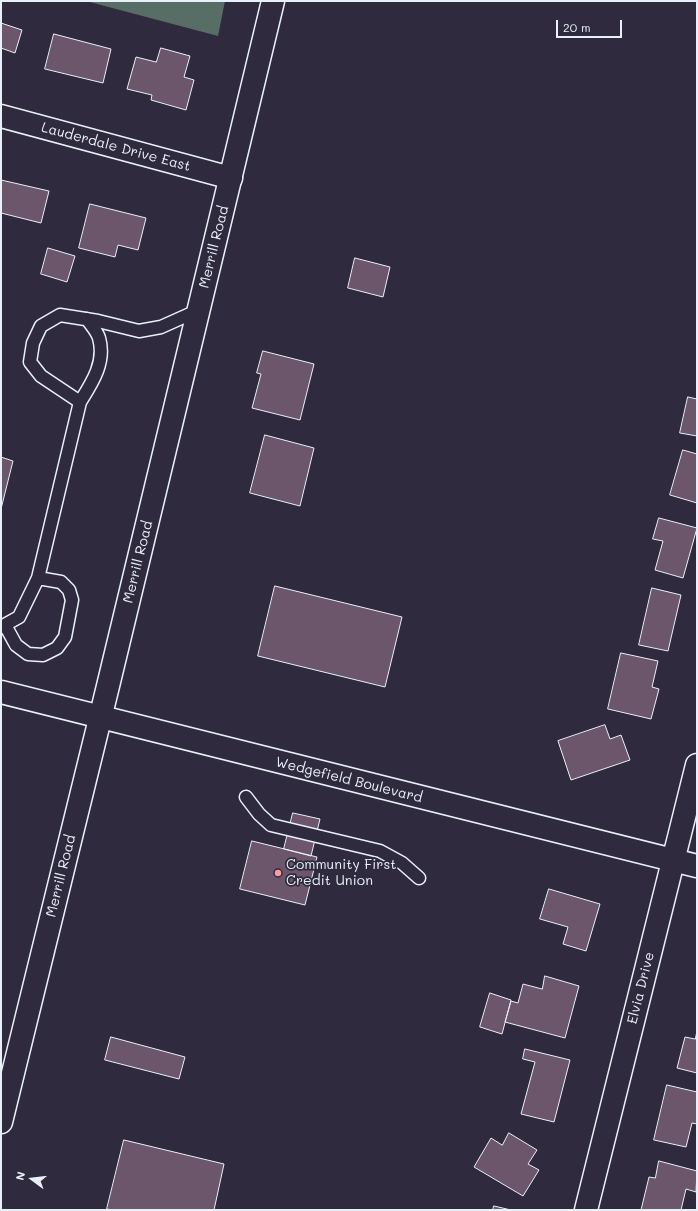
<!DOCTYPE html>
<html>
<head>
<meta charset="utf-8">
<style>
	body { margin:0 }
	#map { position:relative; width:698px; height:1211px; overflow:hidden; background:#2f2a3d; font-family:Mali,sans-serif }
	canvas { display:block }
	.frame { position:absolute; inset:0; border:2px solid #e8f1f8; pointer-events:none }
	.north { position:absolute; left:12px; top:1159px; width:40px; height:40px; -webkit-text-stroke:3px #2f2a3d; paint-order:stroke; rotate:285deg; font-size:11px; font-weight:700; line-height:16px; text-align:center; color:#e8f1f8 }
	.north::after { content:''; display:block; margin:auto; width:14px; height:18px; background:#e8f1f8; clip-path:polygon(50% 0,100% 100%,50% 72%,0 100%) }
	.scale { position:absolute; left:556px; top:20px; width:66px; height:18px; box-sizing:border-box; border:2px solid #e8f1f8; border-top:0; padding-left:5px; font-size:12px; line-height:14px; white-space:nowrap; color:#e8f1f8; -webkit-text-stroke:3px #2f2a3d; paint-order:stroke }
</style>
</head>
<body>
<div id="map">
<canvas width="698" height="1211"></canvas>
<div class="frame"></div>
<div class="north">N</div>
<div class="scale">20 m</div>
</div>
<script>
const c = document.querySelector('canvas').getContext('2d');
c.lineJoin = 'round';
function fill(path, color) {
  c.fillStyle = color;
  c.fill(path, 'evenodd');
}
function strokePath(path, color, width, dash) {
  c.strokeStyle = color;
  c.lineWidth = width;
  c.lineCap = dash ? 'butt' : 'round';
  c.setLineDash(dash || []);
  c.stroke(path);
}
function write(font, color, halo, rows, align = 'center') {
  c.font = font + ' Mali,sans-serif';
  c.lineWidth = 3.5;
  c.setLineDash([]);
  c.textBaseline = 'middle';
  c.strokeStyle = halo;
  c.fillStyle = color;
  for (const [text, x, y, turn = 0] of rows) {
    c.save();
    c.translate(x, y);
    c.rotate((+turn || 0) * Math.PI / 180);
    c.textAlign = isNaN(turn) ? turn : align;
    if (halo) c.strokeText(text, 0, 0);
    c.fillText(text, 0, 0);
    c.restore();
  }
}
fill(new Path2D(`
	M86 1H225L218 36Z`), '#596d67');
const building = new Path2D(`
	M1 23 22 30 15 53 1 48Z
	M54 34 111 49 103 83 45 69Z
	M161 48 190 56 184 77 194 80 186 110 151 100 152 95 127 89 136 57 156 62Z
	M1 180 49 191 41 223 1 213Z
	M90 204 146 218 138 250 118 245 115 257 79 248Z
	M48 248 75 256 67 282 41 274Z
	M355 258 390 267 383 297 348 288Z
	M263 351 314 364 300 420 252 408 261 374 257 373Z
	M688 397 697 399V436L680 433Z
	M265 435 314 448 300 506 250 493Z
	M683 450 697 454V503L670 495Z
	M1 457 13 461 1 509Z
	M659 518 697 528 683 578 655 570 663 541 653 539Z
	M275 586 402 617 385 687 258 656Z
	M652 588 681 595 668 651 639 645Z
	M621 653 658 661 652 687 659 689 651 719 608 709Z
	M605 725 610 739 621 735 630 760 571 780 558 741Z
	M293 813 320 819 311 856 284 849Z
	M252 841 317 857 305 905 240 889Z
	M549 889 600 904 586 951 563 944 568 927 540 919Z
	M545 976 579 986 565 1038 505 1022 511 1001 518 1003 523 984 542 989Z
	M490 993 511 1000 502 1034 480 1027Z
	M697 1031V1073L677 1068 685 1037 695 1039Z
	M111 1037 185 1057 179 1079 105 1060Z
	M525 1049 570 1060 554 1122 521 1114 535 1062 523 1059Z
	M667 1085 697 1092V1124L692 1123 686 1147 654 1140Z
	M509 1133 537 1150 528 1164 539 1170 523 1196 474 1167 491 1138 502 1145Z
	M124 1140 224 1164 214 1210H112L107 1209Z
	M659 1161 697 1171 696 1192 686 1189 681 1210H641L649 1177 655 1178Z
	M494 1206 511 1210H493Z`);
fill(building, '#6c566c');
strokePath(building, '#e8f1f8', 1);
const lane = new Path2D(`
	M80 402 41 376 30 362 33 343 41 326 60 315 98 321 139 331 161 327 199 310
	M5 625 16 645 28 654 43 655 57 648 65 637 72 600 69 590 61 582 38 578
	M1 627 19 617 38 578 80 402C92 383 106 362 99 338 97 331 91 325 87 319
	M246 797 259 814 271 825 380 851 402 863 419 878`);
const street = new Path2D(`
	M1 116 231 178
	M1 692 697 866
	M586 1210 697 765`);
const secondary = new Path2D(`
	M1 1122 108 686 273 1`);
strokePath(lane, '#e8f1f8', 15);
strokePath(street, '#e8f1f8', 25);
strokePath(secondary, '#e8f1f8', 25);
strokePath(lane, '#2f2a3d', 12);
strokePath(street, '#2f2a3d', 22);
strokePath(secondary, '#2f2a3d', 22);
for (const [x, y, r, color] of [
	[278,873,4,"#ff9aa2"]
]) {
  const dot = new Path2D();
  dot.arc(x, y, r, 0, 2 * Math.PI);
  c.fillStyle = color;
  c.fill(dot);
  strokePath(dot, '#2f2a3d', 1.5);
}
write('14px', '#e8f1f8', '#2f2a3d', [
	["Lauderdale Drive East",116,147,15],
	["Merrill Road",214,247,-76],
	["Merrill Road",138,562,-76],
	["Wedgefield Boulevard",349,780,14],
	["Merrill Road",61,876,-76],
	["Elvia Drive",641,988,-76]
]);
write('14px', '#e8f1f8', '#2f2a3d', [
	["Community First",286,865],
	["Credit Union",286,881]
], 'left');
</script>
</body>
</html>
